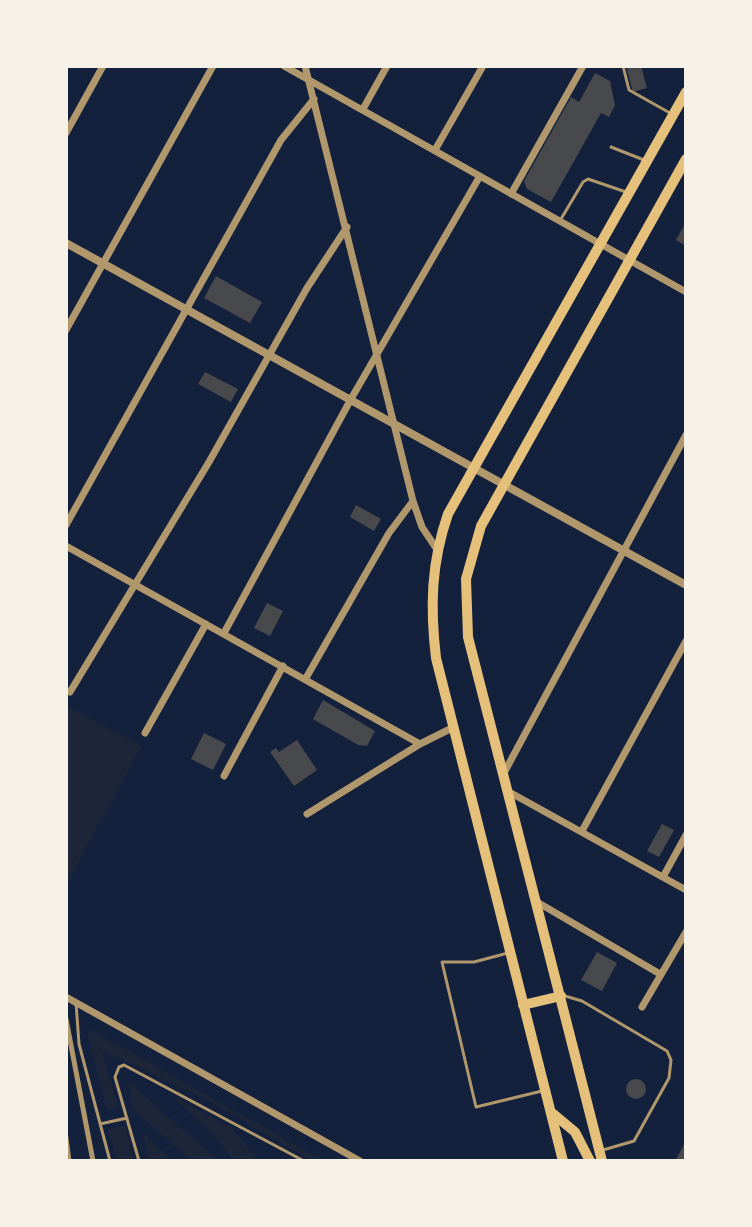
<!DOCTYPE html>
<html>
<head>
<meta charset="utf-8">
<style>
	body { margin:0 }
	#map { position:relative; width:752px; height:1227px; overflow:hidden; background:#14213d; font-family:"Nunito Sans",sans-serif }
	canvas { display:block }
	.frame { position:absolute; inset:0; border:68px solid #f6f1e7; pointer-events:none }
</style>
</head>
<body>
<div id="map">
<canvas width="752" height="1227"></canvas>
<div class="frame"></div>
</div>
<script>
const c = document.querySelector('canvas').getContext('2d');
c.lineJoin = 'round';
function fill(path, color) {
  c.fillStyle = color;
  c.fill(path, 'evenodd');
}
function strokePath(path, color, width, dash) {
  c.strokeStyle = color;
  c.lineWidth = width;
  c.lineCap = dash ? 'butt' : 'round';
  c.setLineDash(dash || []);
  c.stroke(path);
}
fill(new Path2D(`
	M66 705 142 746 66 885Z
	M86 1027 324 1161H312L202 1097 102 1051 118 1108 107 1110Z
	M128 1081 218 1161H192L133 1110Z
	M167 1092 233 1129 259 1161H234L208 1130Z
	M125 1125 133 1161H117L108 1130Z
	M143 1133 173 1161H149Z`), '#1d2539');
fill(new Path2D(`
	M626 66H641L647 88 633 92Z
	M595 73 610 81 615 105 609 117 601 113 551 202 527 189 524 181 571 97 579 102Z
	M686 222V246L676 240Z
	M216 276 262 302 250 323 204 298Z
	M205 372 238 389 231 402 198 384Z
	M356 505 381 519 374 531 350 517Z
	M267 603 283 611 270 636 254 628Z
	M323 700 375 731 367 746 358 745 313 719Z
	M204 733 226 744 213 770 191 759Z
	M297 740 317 770 294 786 270 752 276 748 279 752Z
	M662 824 674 830 659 857 647 851Z
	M597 952 617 963 602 991 581 980Z
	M626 1089a10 10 0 1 1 20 0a10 10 0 1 1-20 0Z
	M686 1141V1161H675Z`), '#48494c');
strokePath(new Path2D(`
	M623 66 629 90 670 113
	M611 147 644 160
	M561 219 583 182 588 179 626 192
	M508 953 474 962H442L476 1107 542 1091
	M565 996 582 1001 667 1051 671 1060 669 1078 634 1141 603 1150
	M76 1003 79 1044 110 1161
	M100 1124 127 1118
	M66 1131 70 1161
	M139 1161 115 1077 119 1067 124 1065 304 1161`), '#b1986c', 3);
strokePath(new Path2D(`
	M66 1019 93 1161`), '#b1986c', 5);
strokePath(new Path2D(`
	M284 66 686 292
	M305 66 413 501 422 527 436 548
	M363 109 387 66
	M66 133 103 66
	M435 150 483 66
	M511 194 583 66
	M66 330 213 66
	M66 525 281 140 314 99
	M66 546 420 744 454 727
	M224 633 351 399 480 176
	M306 678 389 533 413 501
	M70 692 209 462 307 288 347 227
	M145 733 206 624
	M505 771 686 435
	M224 776 283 666
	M511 793 686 890
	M307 814 420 744
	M582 831 686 641
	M663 877 686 835
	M537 902 660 974
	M66 997 360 1161
	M642 1007 686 932`), '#b1986c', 7);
strokePath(new Path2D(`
	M66 243 686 585`), '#b1986c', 8);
strokePath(new Path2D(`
	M523 1005 561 996
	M551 1112 575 1132 590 1161
	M563 1161 436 658C430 607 431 563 448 514L686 92
	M602 1161 468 637 466 579 481 526 686 159`), '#e5c07b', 10);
</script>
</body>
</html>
